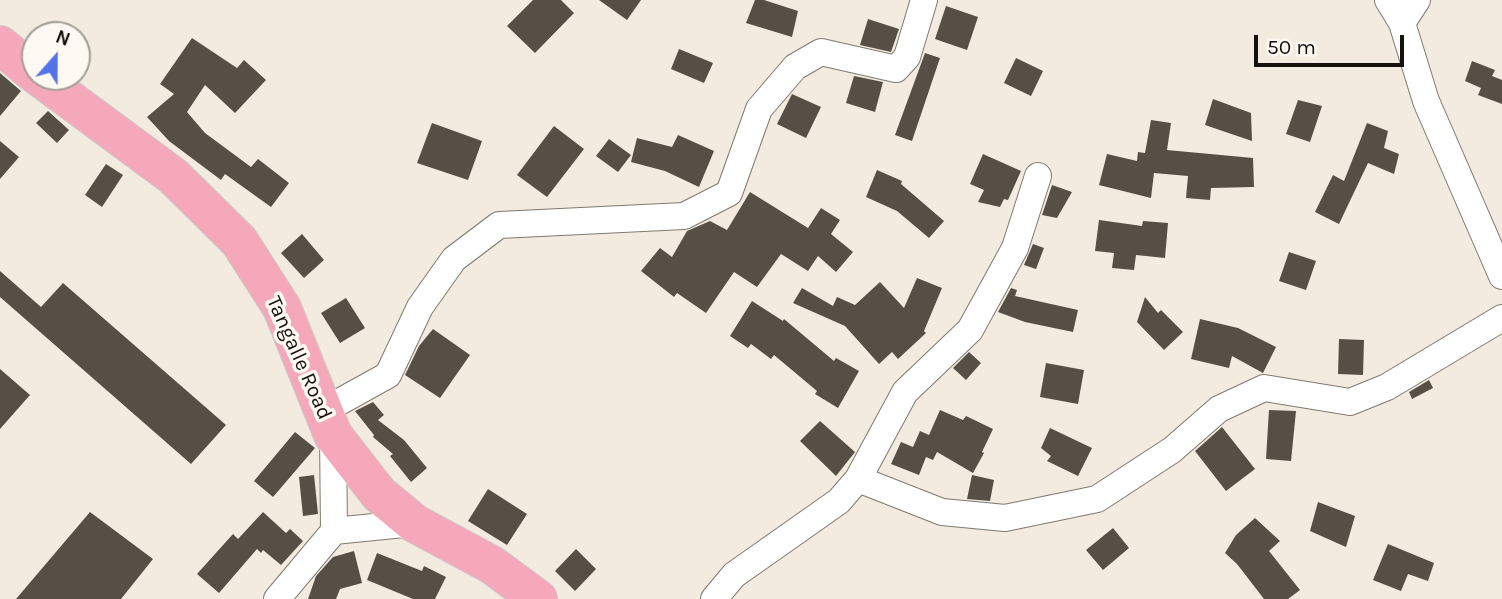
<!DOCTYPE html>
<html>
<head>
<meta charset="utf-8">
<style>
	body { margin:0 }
	#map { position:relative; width:1502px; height:599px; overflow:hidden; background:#f3ebe0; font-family:Karla,sans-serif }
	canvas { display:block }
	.north { position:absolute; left:21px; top:21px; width:70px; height:70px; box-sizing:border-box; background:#fef9f2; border:2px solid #a19d97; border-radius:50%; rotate:21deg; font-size:19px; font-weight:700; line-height:28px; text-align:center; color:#15120e }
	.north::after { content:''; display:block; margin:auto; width:24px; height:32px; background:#5573e8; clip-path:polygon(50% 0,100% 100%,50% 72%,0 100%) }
	.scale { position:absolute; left:1254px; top:35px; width:150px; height:32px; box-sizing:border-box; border:4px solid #15120e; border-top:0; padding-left:9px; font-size:21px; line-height:24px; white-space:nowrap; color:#15120e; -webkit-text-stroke:5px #fef9f2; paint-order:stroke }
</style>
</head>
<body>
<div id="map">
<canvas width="1502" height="599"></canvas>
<div class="north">N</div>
<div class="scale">50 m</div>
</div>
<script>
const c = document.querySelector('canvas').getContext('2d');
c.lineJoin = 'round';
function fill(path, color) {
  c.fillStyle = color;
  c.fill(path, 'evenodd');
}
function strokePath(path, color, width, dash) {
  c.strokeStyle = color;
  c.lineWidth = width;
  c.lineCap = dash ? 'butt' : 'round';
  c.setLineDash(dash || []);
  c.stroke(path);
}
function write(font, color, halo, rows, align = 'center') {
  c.font = font + ' Karla,sans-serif';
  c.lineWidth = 7;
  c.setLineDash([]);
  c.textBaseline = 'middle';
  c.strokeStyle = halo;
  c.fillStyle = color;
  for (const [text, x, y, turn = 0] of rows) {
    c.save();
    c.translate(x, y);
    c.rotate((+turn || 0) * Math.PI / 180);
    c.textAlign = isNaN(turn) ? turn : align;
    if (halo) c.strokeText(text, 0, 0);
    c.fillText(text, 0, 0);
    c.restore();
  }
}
fill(new Path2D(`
	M533 0H561L574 13 535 53 507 26Z
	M599 0H641L627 20Z
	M755 0H764L798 11 792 37 746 23Z
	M946 6 978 17 967 50 935 39Z
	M868 19 899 29 891 52 860 45Z
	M192 38 237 68 244 60 266 80 235 113 205 85 187 112 205 133 251 167 258 159 289 183 271 207 225 174 221 180 169 141 147 117 174 94 160 84Z
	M679 49 713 63 704 83 671 69Z
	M925 53 940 58 912 141 895 135Z
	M1016 58 1043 71 1031 96 1004 83Z
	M1472 61 1495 70 1492 76 1502 80V104L1478 95 1481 88 1465 81Z
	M0 73 21 91 0 116Z
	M854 76 883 82 875 112 846 103Z
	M792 94 821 107 806 138 777 124Z
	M1213 99 1251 113 1252 141 1205 125Z
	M1298 100 1322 106 1310 142 1286 134Z
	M48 111 69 130 57 143 36 123Z
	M1151 120 1171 123 1167 150 1253 158 1254 187 1211 188 1210 200 1186 198 1188 176 1154 173 1151 198 1099 185 1107 154 1137 161 1138 152 1145 153Z
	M432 123 482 141 468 180 417 163Z
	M1367 123 1388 131 1384 148 1399 154 1394 174 1368 163 1339 224 1315 212 1333 175 1344 181Z
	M554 126 584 149 547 197 517 175Z
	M678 135 714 151 699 187 665 171 631 162 637 138 672 147Z
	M609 139 631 155 618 172 596 156Z
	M0 141 19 157 0 179Z
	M983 154 1021 171 1008 200 1004 199 1000 207 978 202 984 190 970 184Z
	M106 164 123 175 102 207 85 195Z
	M877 170 902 181 901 184 944 221 929 238 897 211 866 197Z
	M1052 185 1072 192 1057 218 1042 215Z
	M750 192 808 228 821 208 840 220 831 234 853 252 836 272 818 256 808 271 781 254 757 287 734 272 706 313 677 293 674 297 641 271 660 248 672 257 687 231 710 221 727 230Z
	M1099 220 1142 226 1143 221 1168 223 1165 258 1136 255 1134 270 1112 268 1114 253 1095 251Z
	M302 234 324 260 304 278 281 253Z
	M1033 244 1044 248 1036 269 1024 265Z
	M1289 252 1316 261 1306 290 1279 281Z
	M0 271 41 307 63 283 226 425 191 464 0 297Z
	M917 278 942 288 924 331 926 333 898 359 892 352 879 364 845 326 793 303 802 288 833 306 837 297 855 305 880 282 904 308Z
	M1011 288 1017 290 1015 296 1078 310 1073 332 1025 322 998 312Z
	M1145 297 1158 313 1161 310 1183 332 1164 350 1137 322Z
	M346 298 365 328 340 343 321 313Z
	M752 301 783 321 784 319 834 361 836 358 859 371 838 408 815 394 817 391 774 355 771 359 751 344 748 348 730 336Z
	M1200 319 1238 328 1276 347 1263 373 1232 356 1229 368 1191 359Z
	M433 329 470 355 440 398 405 375 419 346Z
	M1339 339 1364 340 1363 375 1338 374Z
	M969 352 981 363 966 380 953 368Z
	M1046 363 1084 370 1078 404 1040 397Z
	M0 369 30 395 0 429Z
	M1429 380 1433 388 1412 399 1409 392Z
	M373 402 384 415 378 420 404 440 427 468 411 482 390 456 393 454 373 437 374 435 355 411Z
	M940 410 963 420 966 416 993 429 982 452 984 453 973 473 937 452 933 460 926 457 919 475 891 464 901 442 913 447 920 431 929 435Z
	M1269 410 1296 411 1291 461 1266 459Z
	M820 421 855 452 836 476 800 441Z
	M1222 427 1255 469 1226 491 1195 451Z
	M1050 428 1092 448 1078 476 1047 461 1051 456 1041 448Z
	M295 432 315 448 273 497 254 481Z
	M314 475 318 514 303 516 299 477Z
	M972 475 994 480 990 501 967 499Z
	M488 489 527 514 507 545 468 521Z
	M1318 502 1355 516 1346 547 1310 531Z
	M90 512 153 559 121 599H16Z
	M263 512 286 533 290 529 303 541 281 565 263 550 261 553 257 549 219 593 197 574 233 534 238 539Z
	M1255 518 1280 541 1269 551 1300 590 1288 599H1264L1237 564 1225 553 1236 535Z
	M1113 528 1129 548 1103 570 1086 550Z
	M1388 544 1434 563 1428 581 1408 574 1401 591 1373 580Z
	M576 549 596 569 575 591 555 571Z
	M354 551 362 583 340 589 336 599H308L316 576 333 557Z
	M377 553 422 571 424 566 446 577 435 599H413L367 580Z`), '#554f46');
const minor = new Path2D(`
	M1388 0 1402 23 1426 101 1502 276
	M1402 23 1417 0
	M323 411 388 375 420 307 454 259 499 225 684 216 729 193 759 109 795 67 821 52 896 69 907 57 924 0
	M858 479 942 512 1005 518 1097 499 1172 450 1219 409 1264 388 1350 402 1387 387 1502 318
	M334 531 414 523
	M277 599 334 531 333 435
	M714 599 734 575 839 501 858 479 905 392 970 330 1015 248 1038 176`);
const highway = new Path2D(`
	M0 45 35 74
	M39 77 173 176 239 241 282 308 333 435 379 494 414 523 492 565 538 599`);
strokePath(minor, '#80796f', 28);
strokePath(highway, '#cccbca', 40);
strokePath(minor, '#fff', 26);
strokePath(highway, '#f5a8b9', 38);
write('21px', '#15120e', '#fef9f2', [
	["Tangalle Road",299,358,66]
]);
</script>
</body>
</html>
